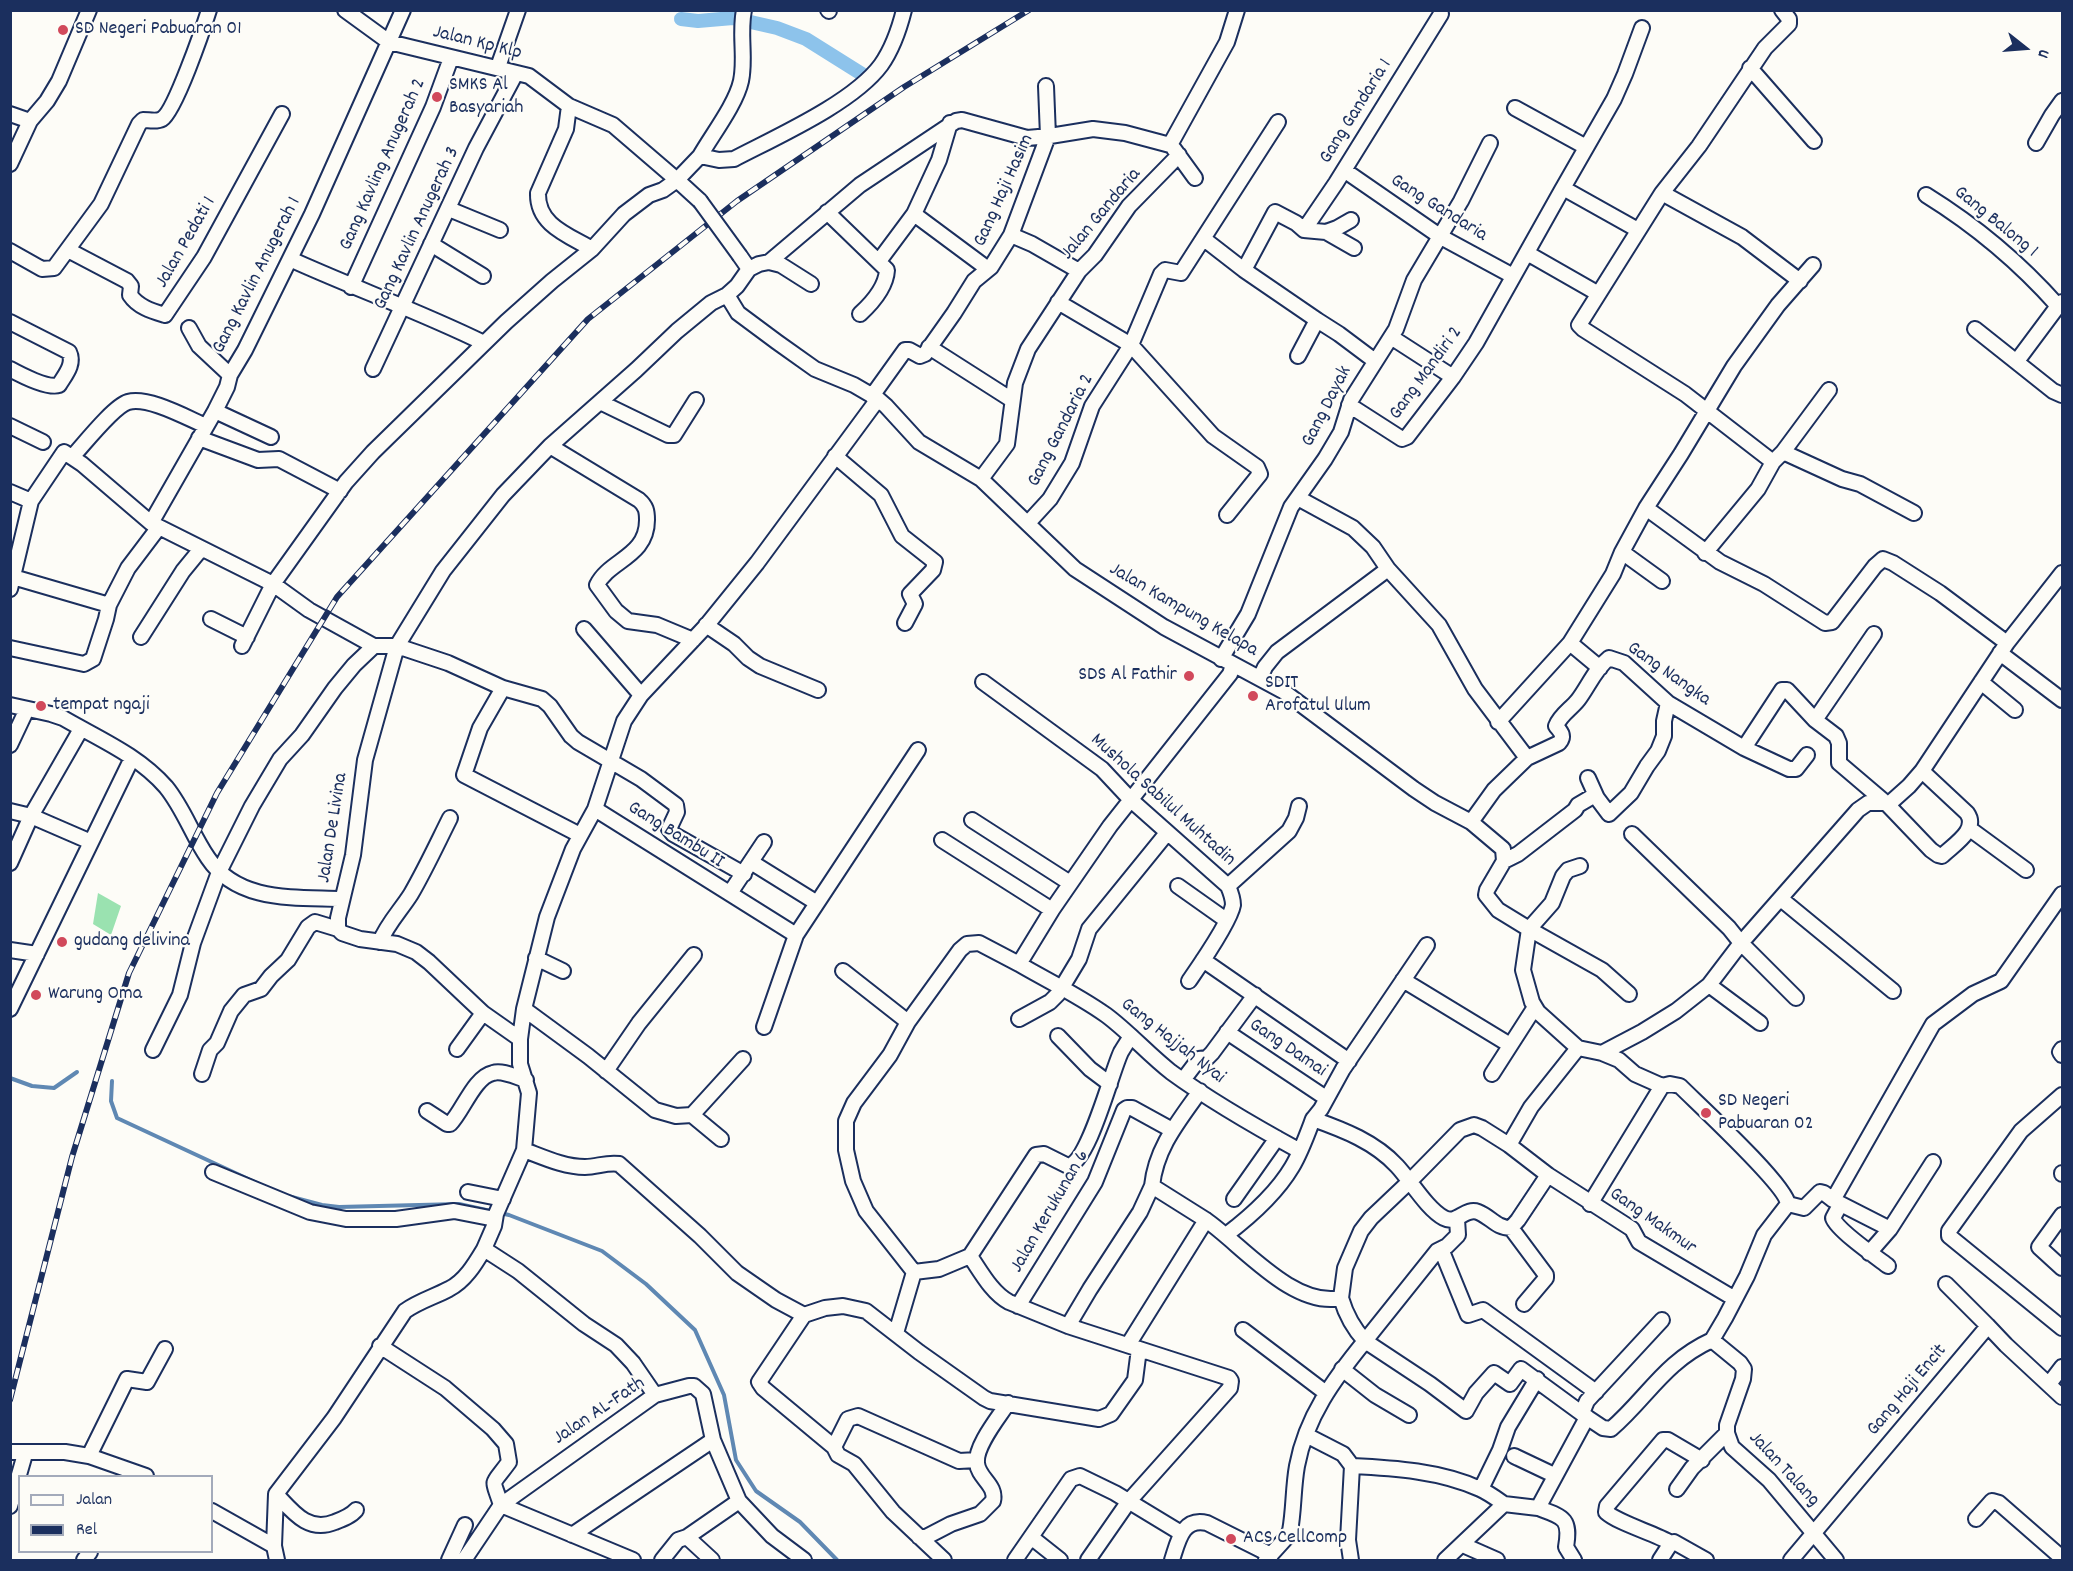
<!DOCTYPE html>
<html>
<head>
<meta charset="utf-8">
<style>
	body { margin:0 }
	#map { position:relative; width:2073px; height:1571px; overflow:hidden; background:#fdfcf7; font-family:Dekko,sans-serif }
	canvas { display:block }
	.frame { position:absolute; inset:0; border:12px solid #1b2f5e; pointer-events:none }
	.legend { position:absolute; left:18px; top:1475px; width:195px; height:78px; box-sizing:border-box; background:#fdfcf7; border:2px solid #a3aaba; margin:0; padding:8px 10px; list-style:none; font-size:18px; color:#1b2f5e }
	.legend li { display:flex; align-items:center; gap:12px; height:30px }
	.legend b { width:30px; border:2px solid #a3aaba }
	.north { position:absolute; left:1995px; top:18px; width:60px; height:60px; -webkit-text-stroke:4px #fdfcf7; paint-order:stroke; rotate:107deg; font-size:16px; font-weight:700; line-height:24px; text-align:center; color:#1b2f5e }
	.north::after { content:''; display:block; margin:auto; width:21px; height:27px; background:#1b2f5e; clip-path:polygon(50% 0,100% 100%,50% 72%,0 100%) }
</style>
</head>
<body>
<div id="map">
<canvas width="2073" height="1571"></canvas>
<div class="frame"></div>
<ul class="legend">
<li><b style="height:8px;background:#fdfcf7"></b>Jalan</li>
<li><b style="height:8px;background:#1b2f5e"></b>Rel</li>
</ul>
<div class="north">U</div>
</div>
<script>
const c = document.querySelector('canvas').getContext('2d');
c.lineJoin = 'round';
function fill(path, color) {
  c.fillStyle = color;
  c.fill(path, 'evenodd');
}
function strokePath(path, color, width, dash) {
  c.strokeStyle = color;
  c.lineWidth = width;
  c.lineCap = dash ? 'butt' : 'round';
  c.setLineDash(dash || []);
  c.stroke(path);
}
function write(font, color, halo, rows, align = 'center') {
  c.font = font + ' Dekko,sans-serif';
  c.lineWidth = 4.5;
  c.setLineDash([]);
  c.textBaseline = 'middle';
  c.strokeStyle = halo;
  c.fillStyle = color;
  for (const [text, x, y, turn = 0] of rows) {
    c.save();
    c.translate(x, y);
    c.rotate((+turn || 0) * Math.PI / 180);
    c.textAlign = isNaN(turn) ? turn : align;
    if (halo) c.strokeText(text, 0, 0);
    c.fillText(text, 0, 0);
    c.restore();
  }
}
fill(new Path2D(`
	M98 893 121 906 111 935 93 924Z`), '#9ae2b0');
strokePath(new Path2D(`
	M10 1078 32 1086 54 1088 77 1072
	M112 1081 111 1101 117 1118 259 1184
	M288 1196 322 1205 339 1207 459 1204 509 1215 602 1251 646 1284 695 1330 724 1395 736 1460 756 1491 800 1522 837 1560`), '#5f88b3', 4);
strokePath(new Path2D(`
	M681 19 698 21 733 18 777 28 806 39 865 76`), '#8dc3eb', 14);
const minor = new Path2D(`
	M345 10 389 42 529 76 569 106 566 129 538 193C537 225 568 235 592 249
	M828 10 829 11
	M498 67 518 10
	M1750 68 1814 141
	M569 106 613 125 677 180 700 156 719 160 734 159C776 137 853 103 881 65 893 48 899 30 904 10
	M1515 108 1586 147
	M10 114 30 121
	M2036 143 2052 115 2062 101
	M1170 145 1227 42 1237 10
	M1174 149 1195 178
	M700 156C712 135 736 104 741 81 746 58 739 34 744 10
	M10 164 30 121 47 101 59 81 89 10
	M1344 170 1441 237 1513 276
	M1662 193 1742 237 1800 281
	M1926 195C1976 226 2019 262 2058 306L2062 302
	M449 209 500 230
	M827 212 887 270C886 287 872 303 860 314
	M914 214 988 269
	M1304 230 1336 183 1441 14
	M1638 230 1563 188 1614 99 1625 74 1642 28
	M1326 232 1354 248
	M1011 235 1032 244 1079 271
	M1204 239 1244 270 1275 212 1296 223 1304 230 1326 232 1337 228 1351 220
	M431 244 483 276
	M68 250 127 281 131 286 130 295C138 307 152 311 165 315L204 257 282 114
	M10 251 42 269 54 268 101 204 139 124 143 120C149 120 157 122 162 119 175 111 203 29 209 10
	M1527 253 1597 293
	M740 256 749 269 737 286 727 295 738 313 777 342 815 369 854 385 878 399 886 406 919 442 981 479 1075 569 1164 627 1283 691 1414 789 1435 803 1471 822 1503 849 1504 861 1487 890 1486 895 1498 910 1529 929 1523 970 1532 1002 1538 1012 1578 1048 1602 1053 1619 1060 1635 1074 1662 1086 1670 1084 1680 1086C1699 1105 1786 1185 1788 1204L1764 1235 1747 1276 1725 1318 1712 1340
	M290 259C354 288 421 312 484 343
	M879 261 914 214 939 160 950 123
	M769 262 781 265 811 284
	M749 269 759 264 769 262 860 185 956 121 962 120 1027 138 1050 136 1093 129 1125 133 1170 145
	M1244 270 1317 320
	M351 287 433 107 451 58
	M1058 302 1131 345 1213 436 1257 467 1260 474 1227 515
	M10 322 69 352C75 364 65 375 59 385 48 389 21 375 10 369
	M189 328 199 346 230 375
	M1975 329 2053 391 2062 395
	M1391 337 1453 377
	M929 347 1012 400
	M1298 356 1317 320 1339 334 1375 361
	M2017 361 2058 306
	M373 369 476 148 516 73
	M872 396 905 350H909L920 356 925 354 954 313 974 281 991 267 1011 235 1048 136 1046 86
	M600 402 668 435H674L696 400
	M1349 405 1402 439 1407 437 1453 377 1476 343 1563 188
	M215 411 271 437
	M10 426 43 442
	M199 438 258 460 279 459 340 491
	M550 446 639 500C646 506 647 511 647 520 647 557 609 560 597 585L616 611 628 621 657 625 693 640
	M1783 452 1842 479 1860 484 1914 513
	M73 456C84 444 114 406 128 402 148 396 187 418 206 426
	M835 456 881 495 902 536 935 562 933 570 910 594 915 604 905 623
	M1773 462 1685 394 1583 329 1579 325 1662 193 1699 146 1765 48 1789 24V19L1782 10
	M981 479 1007 444 1015 383 1028 349 1079 271 1095 255 1129 206 1179 155
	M10 492 31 501
	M1298 498 1353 528 1373 547 1388 569 1439 625 1475 689 1527 758
	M1646 508 1720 562 1764 584 1825 623 1832 622 1875 566 1883 559 1893 563 1940 593 2007 643
	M151 523 215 411 227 387 230 375 245 350 312 214 403 10
	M1028 523 1050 499 1072 463 1092 406 1131 345 1161 274 1165 270 1181 273 1278 122
	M1622 552 1662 581
	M1705 553 1758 489 1773 462 1783 452 1829 390
	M13 577 109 605
	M10 589 31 501 64 452 82 464 151 523 273 584 309 610 374 646
	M211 619 247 637
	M706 625 734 644 748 658 760 666 818 690
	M584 629 641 695
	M141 637 183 571 201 549
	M1570 643 1600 668
	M242 646 273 584 346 482 373 452 506 322 552 281 592 249 624 214 649 195 663 190 677 180 700 201
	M10 648 84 664 93 659 106 619 109 605 128 568 159 527
	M2000 653 2062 700
	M1221 659 1248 614 1291 507 1325 459 1341 432 1351 400 1396 329 1414 280 1461 201 1490 143
	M1260 678 1265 667 1277 652 1388 569
	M983 682 1102 769 1131 800 1228 886C1231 893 1233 898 1233 905 1230 922 1200 965 1189 981
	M1981 682 2015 710
	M503 688 480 728 464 775 580 835
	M10 705 51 714 63 718C99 739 138 755 166 787 184 809 192 835 208 858 238 903 295 897 342 899
	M1815 720 1874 634
	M1498 722 1570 643 1613 574 1622 552 1646 508 1681 454 1734 366 1778 305 1813 265
	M10 745 27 709
	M1744 748 1782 690H1787L1815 720 1836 736 1839 743V763L1886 803 1931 850 1938 855 1942 856C1953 845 1979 830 1967 813L1922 771
	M1588 778 1597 798 1609 814 1631 793 1647 766 1658 751 1664 736V721L1668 703
	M595 809 796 935 918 750
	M10 811 31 816 91 842
	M972 820 1070 883
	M1471 822 1494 790 1527 758 1559 743C1565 736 1561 732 1556 726 1560 715 1571 709 1578 700 1588 687 1595 669 1609 658L1624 663 1668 703 1744 748 1789 769H1796L1807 755
	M1970 829 2026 870
	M1632 834 1729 928 1741 943 1796 998
	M942 840 1052 910
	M1504 861 1518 854 1575 810 1578 805 1595 795
	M751 862 817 903
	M10 863 31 816 81 729
	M1580 866 1568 870 1563 876 1552 903 1529 929 1602 970 1629 994
	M1178 886 1226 920
	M1228 886 1289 831 1296 818 1299 806
	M730 893 764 842
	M1781 899 1893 991
	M338 929V918L353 855 365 760 397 646 448 663 503 688 542 699 550 706 571 736 578 742 641 779 676 805 677 812 669 829 673 834 744 874
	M380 942C387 924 401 910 411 894 425 870 437 844 450 818
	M10 950 37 954
	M536 958 563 971
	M1203 960 1349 1061
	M1019 964C1048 981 1078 995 1106 1015 1129 1032 1148 1054 1171 1072 1212 1102 1256 1127 1300 1151
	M843 971 908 1022
	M1403 980 1510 1045
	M1709 985 1760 1023
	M10 1009 132 758
	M524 1009 588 1056 655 1110 676 1116 692 1115 743 1059
	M1019 1019 1050 1002 1058 994 1079 959 1089 929 1167 833
	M764 1027 796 935
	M1227 1032 1326 1098
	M1058 1036 1090 1069 1110 1084
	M457 1049 483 1013
	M2062 1049 2060 1052 2062 1055
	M153 1050 180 995 193 943 219 872 252 806 280 759 302 735 335 688 354 665 374 646H397L443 571 503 495 550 446 636 370 677 331 711 303 727 295
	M1602 1053 1642 1032 1676 1011 1709 985 1741 943 1858 810 1868 803H1890L1909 786 1922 771 2007 643 2062 573
	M606 1071 639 1023 694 955
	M202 1074 210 1050 217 1043 231 1011 244 995 261 989 271 976 288 960 308 927 315 922 338 929 342 933 360 939 397 944 416 952 429 962 483 1013 520 1039
	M1492 1074 1535 1007
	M1183 1080 1199 1059 1207 1058 1212 1053 1255 995
	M2062 1095 2021 1131 1949 1231V1236L2062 1328
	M427 1111 447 1124H450C463 1111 474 1077 493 1073 502 1070 516 1077 526 1080
	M692 1115 721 1139
	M1313 1119 1321 1109 1343 1069 1427 945
	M1509 1145 1531 1107 1578 1048
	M524 1150C543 1157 564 1167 585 1167 597 1167 607 1162 619 1164L700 1236 737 1273 776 1300 804 1315 825 1308 843 1306 866 1311 919 1352 984 1398 990 1401 1099 1419 1111 1414 1135 1380 1139 1349
	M213 1172 310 1212 346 1219H396L454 1211 495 1219
	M2062 1173V1174
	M1548 1175 1632 1229 1639 1242 1735 1299
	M1152 1186C1156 1148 1178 1122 1200 1091
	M468 1192 503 1199
	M1234 1199 1277 1138
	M1835 1201 1890 1229
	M1590 1204 1662 1086
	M1788 1204 1804 1208 1820 1192 1824 1193 1833 1200 1933 1024 1973 994 2001 981 2062 894
	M1840 1205 1833 1218C1837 1230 1876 1257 1888 1266
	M2062 1215 2039 1247 2062 1268
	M1457 1219 1458 1235 1447 1246 1437 1251 1365 1341 1430 1384 1466 1411 1476 1393 1494 1373 1510 1384 1521 1369 1588 1418
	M1511 1228 1546 1275V1278L1524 1304
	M1226 1235C1251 1216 1276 1194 1292 1167 1301 1152 1307 1135 1313 1119 1344 1130 1375 1142 1397 1166 1411 1181 1427 1209 1444 1218 1457 1225 1465 1207 1478 1212 1491 1217 1496 1228 1511 1228L1518 1220 1548 1175 1509 1145 1482 1128 1474 1125 1460 1130 1410 1181 1371 1218 1361 1231 1345 1268 1341 1298
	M1441 1249 1468 1315 1483 1310 1596 1392
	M1869 1253 1890 1229 1933 1162
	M970 1256C981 1272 992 1293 1009 1302L1068 1326 1229 1378 1231 1381 1230 1388 1129 1501 1088 1560
	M970 1256 1036 1155 1044 1154 1068 1166C1089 1162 1111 1073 1121 1052 1124 1047 1128 1041 1131 1036
	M914 1272 866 1211 853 1181 846 1150V1121L854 1103 890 1055 908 1022 960 950 967 944 979 943 1019 964 1052 910 1110 826 1230 674 1233 665
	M1946 1284 1988 1326
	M1018 1306 1095 1182 1124 1110 1127 1108H1132L1172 1130
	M804 1315 759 1382 763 1388 834 1447
	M1068 1326 1090 1289 1140 1212 1152 1186 1206 1220
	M1243 1330 1326 1393
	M896 1333 914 1272 939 1269 970 1256
	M1712 1340 1740 1363 1744 1369 1743 1379 1727 1425V1433L1732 1447 1769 1480 1836 1560
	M1128 1345 1206 1220C1243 1246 1293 1308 1341 1298 1346 1315 1353 1328 1365 1341 1334 1379 1306 1417 1297 1466 1293 1488 1294 1510 1290 1531L1286 1538 1266 1560
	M380 1346 445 1388 493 1429 506 1444 509 1462C490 1488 492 1476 501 1505L633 1560
	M1342 1369 1375 1395 1409 1415
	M2049 1384 2062 1367
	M655 1395 633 1363 616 1345 584 1324 518 1271 484 1249 494 1226 496 1214 524 1150 529 1093 520 1064V1039L524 1009 547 917 573 849 595 809 624 721 641 695 706 626 757 563 878 399
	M1582 1413 1587 1401 1662 1320
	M1306 1435 1343 1454 1352 1466 1348 1540 1351 1560
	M10 1452H65L89 1456 146 1476
	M89 1456 127 1379 147 1382 165 1349
	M1518 1458 1514 1456 1554 1475
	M1352 1466C1394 1468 1441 1471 1480 1489 1489 1493 1497 1499 1504 1504
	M1481 1489 1500 1450 1508 1427 1537 1379
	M1677 1489 1692 1468 1727 1433
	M276 1494C293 1512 308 1533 335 1522 343 1519 351 1516 356 1510
	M10 1506 25 1454
	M212 1511 274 1546
	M1976 1519 1992 1501 1999 1503 2062 1558
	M572 1535 713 1440
	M687 1537 712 1560
	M919 1537H926L951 1524 980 1514 993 1501C997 1485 978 1478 977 1463 975 1446 999 1417 1008 1403
	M1031 1537 1060 1560
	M1671 1543C1654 1533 1618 1523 1606 1512L1607 1506 1663 1440H1668L1702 1460
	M1463 1545 1497 1560
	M84 1560 90 1552
	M277 1560 274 1546 276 1494 334 1418 405 1311C419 1301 434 1297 449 1289 465 1281 475 1264 484 1249
	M449 1560 465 1525
	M464 1560 501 1505 655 1395 689 1386H694L703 1394 713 1440 739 1501 772 1536 804 1560
	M662 1560 678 1540 687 1537 739 1501
	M944 1560 893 1512 854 1464 838 1455 834 1447 848 1419 858 1416 959 1461 977 1460
	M1015 1560 1071 1479 1080 1476 1115 1493 1181 1533
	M1172 1560C1178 1542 1182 1517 1207 1523L1271 1555
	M1445 1560 1504 1504 1538 1508
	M1574 1560 1566 1547C1571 1518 1563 1517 1538 1508L1585 1421 1588 1418 1603 1428 1611 1429C1648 1397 1664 1362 1712 1340
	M1660 1560 1671 1543 1674 1542 1706 1560
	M1791 1560 1988 1326 2006 1345 2062 1397`);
strokePath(minor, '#1b2f5e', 18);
strokePath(minor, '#fdfcf7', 14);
const rail = new Path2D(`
	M10 1400 72 1157 129 973 217 793 337 597 588 319 737 201 904 87 1029 10`);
strokePath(rail, '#1b2f5e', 6);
strokePath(rail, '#fdfcf7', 4, [11]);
const minorBridge = new Path2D(`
	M700 201 740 256`);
strokePath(minorBridge, '#1b2f5e', 18, []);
strokePath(minorBridge, '#fdfcf7', 14);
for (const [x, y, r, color] of [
	[63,30,6,"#d1495b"],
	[437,97,6,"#d1495b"],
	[1189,676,6,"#d1495b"],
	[1253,696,6,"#d1495b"],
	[41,706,6,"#d1495b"],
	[62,942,6,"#d1495b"],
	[36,995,6,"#d1495b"],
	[1706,1113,6,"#d1495b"],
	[1231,1539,6,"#d1495b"]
]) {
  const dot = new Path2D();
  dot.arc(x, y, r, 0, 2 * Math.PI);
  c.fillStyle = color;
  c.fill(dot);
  strokePath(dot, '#fdfcf7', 2);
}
write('20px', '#1b2f5e', '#fdfcf7', [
	["SD Negeri Pabuaran 01",75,30],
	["SMKS Al",449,86],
	["Basyariah",449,109],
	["SDS Al Fathir",1177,676,"right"],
	["SDIT",1265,684],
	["Arofatul Ulum",1265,707],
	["tempat ngaji",53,706],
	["gudang delivina",74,942],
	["Warung Oma",48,995],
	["SD Negeri",1718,1102],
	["Pabuaran 02",1718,1125],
	["ACS CellComp",1243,1539]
], 'left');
write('20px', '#1b2f5e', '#fdfcf7', [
	["Jalan Kp Klp",477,44,14],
	["Gang Gandaria 1",1357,112,-58],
	["Gang Kavling Anugerah 2",384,165,-66],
	["Gang Haji Hasim",1005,191,-66],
	["Gang Gandaria",1438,209,32],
	["Jalan Gandaria",1102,215,-50],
	["Gang Balong 1",1995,223,39],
	["Gang Kavlin Anugerah 3",418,229,-65],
	["Jalan Pedati 1",187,243,-60],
	["Gang Kavlin Anugerah 1",258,276,-63],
	["Gang Mandiri 2",1427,374,-54],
	["Gang Dayak",1328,407,-63],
	["Gang Gandaria 2",1062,431,-63],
	["Jalan Kampung Kelapa",1183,611,30],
	["Gang Nangka",1668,675,35],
	["Mushola Sabilul Muhtadin",1162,801,42],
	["Jalan De Livina",334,828,-81],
	["Gang Bambu II",675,836,32],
	["Gang Hajjah Nyai",1172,1042,38],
	["Gang Damai",1287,1049,34],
	["Jalan Kerukunan 6",1051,1212,-60],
	["Gang Makmur",1652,1222,35],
	["Gang Haji Encit",1908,1391,-50],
	["Jalan AL-Fath",600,1412,-34],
	["Jalan Talang",1783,1470,47]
]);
</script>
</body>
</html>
